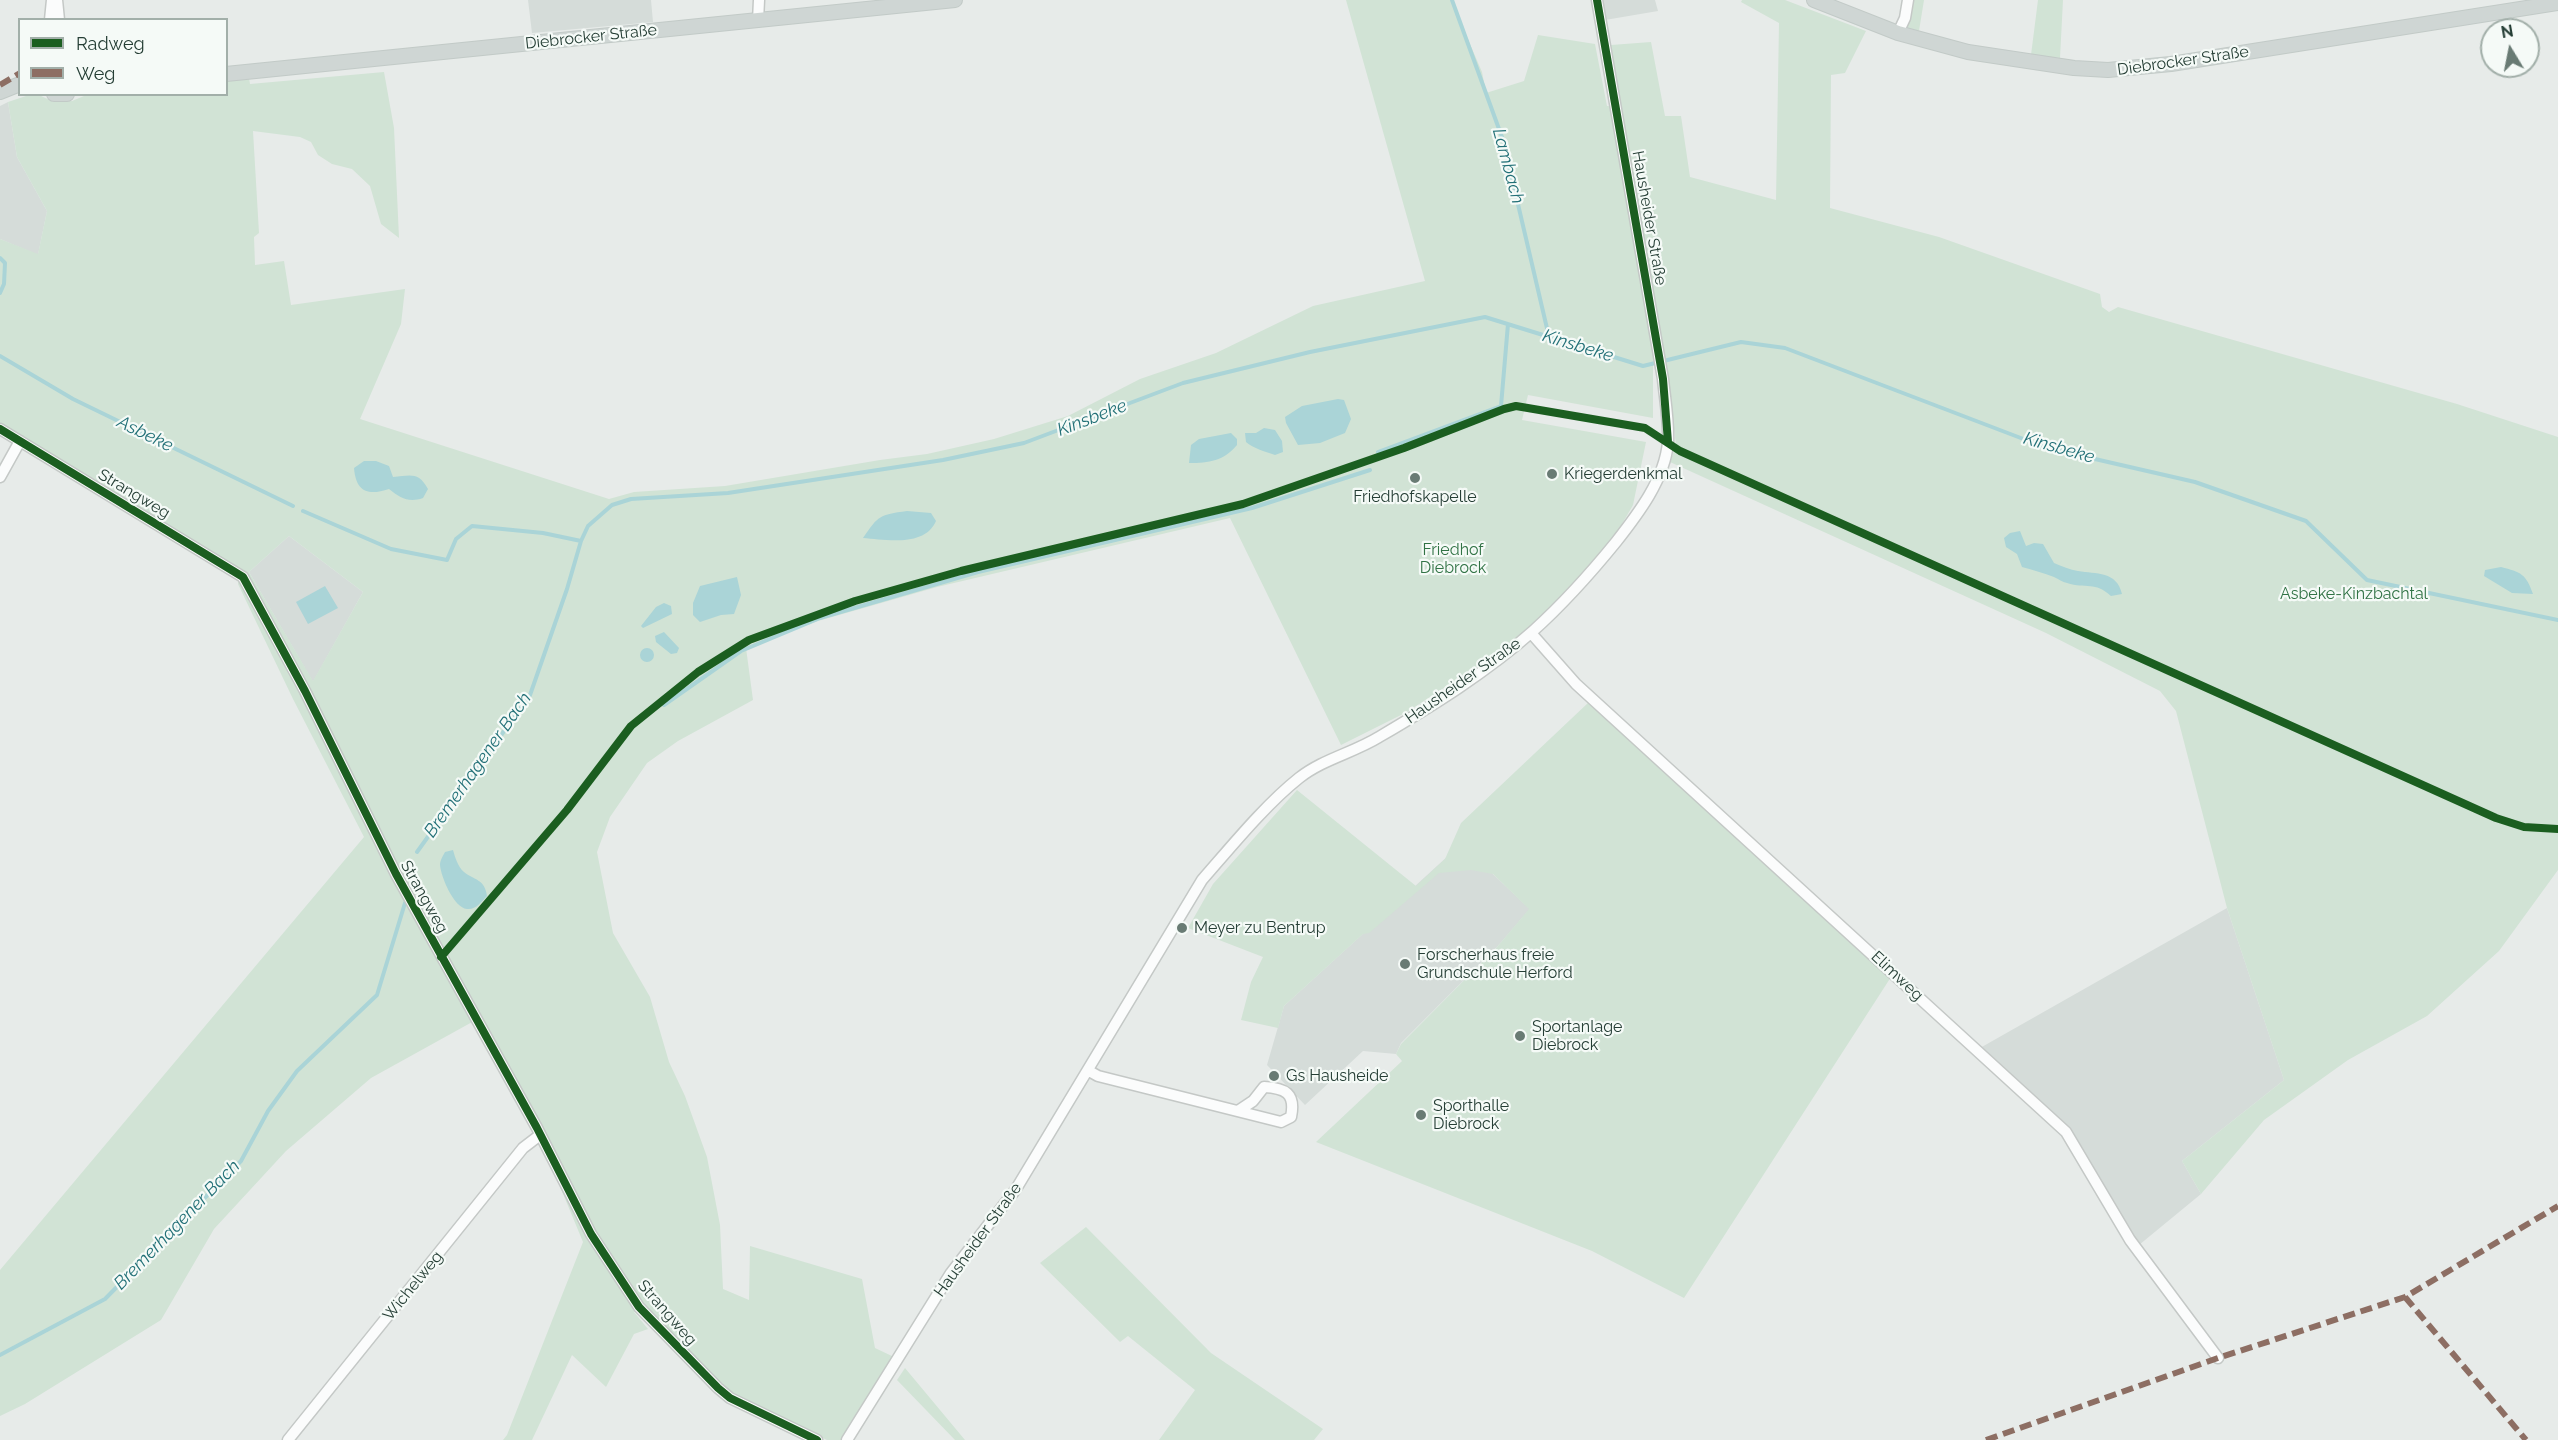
<!DOCTYPE html>
<html>
<head>
<meta charset="utf-8">
<style>
	body { margin:0 }
	#map { position:relative; width:2558px; height:1440px; overflow:hidden; background:#e7ebe9; font-family:Raleway,sans-serif }
	canvas { display:block }
	.legend { position:absolute; left:18px; top:18px; width:210px; height:78px; box-sizing:border-box; background:#f5faf7; border:2px solid #a2afa9; margin:0; padding:8px 10px; list-style:none; font-size:18px; color:#253e35 }
	.legend li { display:flex; align-items:center; gap:12px; height:30px }
	.legend b { width:30px; border:2px solid #a2afa9 }
	.north { position:absolute; left:2480px; top:18px; width:60px; height:60px; box-sizing:border-box; background:#f5faf7; border:2px solid #a2afa9; border-radius:50%; rotate:350deg; font-size:16px; font-weight:700; line-height:24px; text-align:center; color:#253e35 }
	.north::after { content:''; display:block; margin:auto; width:21px; height:27px; background:#697b74; clip-path:polygon(50% 0,100% 100%,50% 72%,0 100%) }
</style>
</head>
<body>
<div id="map">
<canvas width="2558" height="1440"></canvas>
<ul class="legend">
<li><b style="height:8px;background:#1b5e20"></b>Radweg</li>
<li><b style="height:8px;background:#8d6e63"></b>Weg</li>
</ul>
<div class="north">N</div>
</div>
<script>
const c = document.querySelector('canvas').getContext('2d');
c.lineJoin = 'round';
function fill(path, color) {
  c.fillStyle = color;
  c.fill(path, 'evenodd');
}
function strokePath(path, color, width, dash) {
  c.strokeStyle = color;
  c.lineWidth = width;
  c.lineCap = dash ? 'butt' : 'round';
  c.setLineDash(dash || []);
  c.stroke(path);
}
function write(font, color, halo, rows, align = 'center') {
  c.font = font + ' Raleway,sans-serif';
  c.lineWidth = 4.5;
  c.setLineDash([]);
  c.textBaseline = 'middle';
  c.strokeStyle = halo;
  c.fillStyle = color;
  for (const [text, x, y, turn = 0] of rows) {
    c.save();
    c.translate(x, y);
    c.rotate((+turn || 0) * Math.PI / 180);
    c.textAlign = isNaN(turn) ? turn : align;
    if (halo) c.strokeText(text, 0, 0);
    c.fillText(text, 0, 0);
    c.restore();
  }
}
fill(new Path2D(`
	M528 0H651L653 22 532 33Z
	M1601 0H1655L1658 11 1605 20Z
	M8 102 17 157 47 211 38 255 0 239V106Z
	M289 536 363 592 313 682 249 572Z
	M1461 844 1530 909 1497 947 1401 1043 1396 1054 1363 1051 1305 1105 1267 1065 1284 1006Z
	M2227 908 2284 1080 2182 1161 2201 1194 2139 1245 2075 1138 1980 1048Z`), '#d5dcd9');
fill(new Path2D(`
	M1346 0H1451L1482 72 1486 93 1524 81 1538 35 1595 44 1607 106H1611L1626 168 1632 169 1611 45 1651 42 1665 116H1681L1690 177 1776 200 1779 23 1741 2 1742 0H1785L1866 31 1845 73 1831 75 1830 208 1939 237 2100 294 2102 307 2109 312 2118 307 2457 404 2558 437V870L2499 951 2427 1016 2348 1060 2264 1120 2201 1194 2182 1161 2284 1080 2227 908 2176 711 2160 691 2046 633 1670 462 1676 445 1665 361 1653 364V418L1528 395 1522 420 1646 442 1633 505 1618 531 1558 604 1522 637 1407 712 1341 745 1230 518 937 587 818 621 746 648 753 700 678 741 647 763 610 817 597 852 613 933 650 997 669 1062 685 1096 707 1157 720 1225 723 1289 749 1300 750 1246 862 1279 875 1348 894 1357 844 1440H827L730 1391 721 1382 716 1384 639 1307 634 1312 648 1329 634 1334 606 1387 572 1355 532 1440H503L507 1435 583 1242 539 1136 474 1021 371 1078 286 1151 214 1229 161 1320 25 1404 0 1416V1270L364 837 293 699 238 584V576L0 425V239L38 254 47 211 17 157 8 102 32 94 39 95 54 102 72 101 84 96 120 94H226L227 81 249 78 250 84 384 72 394 128 399 238 381 224 370 186 352 169 332 164 318 155 311 142 300 137 253 131 259 233 254 237 255 265 284 261 291 305 405 289 401 324 360 419 609 499 634 492 725 486 880 460 927 454 994 439 1068 416 1140 379 1216 353 1313 306 1425 281ZM289 536 363 592 313 681 249 572Z
	M1912 0H1924L1919 31 1906 28Z
	M2038 0H2063L2060 58 2031 55Z
	M1589 702 1891 977 1684 1298 1592 1251 1316 1142 1402 1061 1396 1054 1401 1044 1497 947 1529 909 1493 874 1471 870 1439 873 1369 933 1363 934 1284 1006 1278 1028 1241 1020 1251 982 1263 957 1188 928 1213 884 1297 790 1416 886 1445 859 1461 823Z
	M1086 1227 1211 1353 1323 1429 1314 1440H1159L1195 1390 1128 1336 1120 1342 1040 1263Z
	M905 1368 965 1440H955L897 1380Z`), '#d1e3d5');
fill(new Path2D(`
	M1338 399 1344 400 1351 419 1345 433 1320 443 1298 445 1286 423 1285 417 1302 406Z
	M1264 428 1275 430 1282 441 1283 452 1275 455C1266 452 1253 448 1246 442L1245 433H1256Z
	M1231 433 1237 439V445C1224 461 1209 463 1189 463L1191 445 1199 439Z
	M364 461H376L389 466 393 477C410 476 418 471 428 489L423 498C409 503 400 498 389 489 368 496 356 492 354 468Z
	M907 511 931 513 936 521C925 547 886 540 863 538 879 515 879 515 907 511Z
	M2020 531 2026 546 2034 543 2043 544 2054 563C2062 566 2070 570 2078 571 2096 574 2117 571 2122 594L2111 596C2095 581 2086 589 2067 583 2062 582 2059 579 2054 577 2044 573 2033 570 2022 567L2017 554 2006 547 2004 538 2010 533Z
	M2501 567C2521 572 2526 574 2533 594L2512 593 2484 576 2485 570Z
	M737 577 741 595 734 614 721 615 700 622 693 615V603L700 586Z
	M325 586 338 608 308 624 296 602Z
	M664 603 671 606 672 614 643 628 641 626 656 607Z
	M664 632 679 648 677 653 671 654 656 642 655 636Z
	M640 655a7 7 0 1 1 14 0a7 7 0 1 1-14 0Z
	M453 850C455 857 458 867 464 872 474 880 485 879 487 896 481 902 476 910 467 909 454 908 441 877 440 865 440 860 443 856 445 852Z`), '#aad4d7');
strokePath(new Path2D(`
	M1452 0 1503 140 1549 337
	M0 258 5 263 4 284 0 293
	M0 356 73 399 293 506
	M1378 452 1501 406 1508 324
	M303 511 391 549 447 560 456 539 472 526 543 533 581 541
	M664 705 741 651 820 618 978 572 1252 508 1370 470
	M417 852 530 695 567 589 581 541 588 526 612 505 631 499 728 493 943 460 1024 443 1183 383 1310 352 1485 317 1643 366 1741 342 1785 348 2047 448 2195 482 2306 521 2367 580 2558 620
	M0 1355 105 1299 241 1161 268 1111 297 1071 377 995 405 903`), '#aad4d7', 4);
const minor = new Path2D(`
	M57 0 59 20
	M50 20 52 0
	M758 21 759 0
	M1898 33 1905 18 1908 0
	M0 429 243 577 305 691 396 874 537 1128 591 1234 639 1307 718 1388 730 1398 817 1440
	M0 477 20 441
	M1531 633 1576 684 2066 1132 2130 1240 2218 1358
	M1089 1071 1098 1076 1281 1122 1291 1117C1296 1093 1285 1088 1264 1087L1253 1101 1238 1111
	M288 1440 523 1148 540 1135
	M847 1440 951 1273 1016 1189 1202 880C1231 847 1265 805 1299 778 1323 759 1353 753 1379 737 1432 706 1487 672 1533 631 1563 604 1590 574 1616 542 1638 514 1665 479 1668 442 1669 422 1665 399 1663 379L1597 0`);
const major = new Path2D(`
	M1814 0 1898 33 1968 52 2074 68 2108 70 2171 64 2558 3
	M226 74 955 0
	M0 92 20 84
	M54 94H67`);
strokePath(minor, '#c4c8c6', 13);
strokePath(major, '#c2cac7', 16);
strokePath(minor, '#fbfcfc', 10);
strokePath(major, '#cfd6d4', 14);
strokePath(new Path2D(`
	M0 85 20 73
	M2405 1297 2526 1440
	M1986 1440 2218 1358 2405 1297 2558 1206`), '#8d6e63', 6, [12, 6]);
strokePath(new Path2D(`
	M1597 0 1663 379 1668 442
	M0 429 243 577 305 691 396 874 537 1128 591 1234 639 1307 718 1388 730 1398 817 1440
	M441 957 567 810 631 726 698 672 749 640 855 601 961 571 1243 504 1404 448 1504 409 1516 406 1645 428 1680 451 2496 818 2524 827 2558 829`), '#1b5e20', 8);
for (const [x, y, r, color] of [
	[1552,474,6,"#697b74"],
	[1415,478,6,"#697b74"],
	[1182,928,6,"#697b74"],
	[1405,964,6,"#697b74"],
	[1520,1036,6,"#697b74"],
	[1274,1076,6,"#697b74"],
	[1421,1115,6,"#697b74"]
]) {
  const dot = new Path2D();
  dot.arc(x, y, r, 0, 2 * Math.PI);
  c.fillStyle = color;
  c.fill(dot);
  strokePath(dot, '#f5faf7', 2);
}
write('16px', '#253e35', '#f5faf7', [
	["Diebrocker Straße",591,37,-6],
	["Diebrocker Straße",2183,61,-8],
	["Hausheider Straße",1649,218,80],
	["Strangweg",134,494,31],
	["Hausheider Straße",1463,681,-35],
	["Strangweg",424,897,61],
	["Elimweg",1897,976,43],
	["Hausheider Straße",978,1240,-54],
	["Wichelweg",413,1286,-51],
	["Strangweg",667,1313,49]
]);
write('16px', '#253e35', '#f5faf7', [
	["Kriegerdenkmal",1564,474],
	["Friedhofskapelle",1415,497,"center"],
	["Meyer zu Bentrup",1194,928],
	["Forscherhaus freie",1417,955],
	["Grundschule Herford",1417,973],
	["Sportanlage",1532,1027],
	["Diebrock",1532,1045],
	["Gs Hausheide",1286,1076],
	["Sporthalle",1433,1106],
	["Diebrock",1433,1124]
], 'left');
write('16px', '#317345', '#f5faf7', [
	["Friedhof",1453,550],
	["Diebrock",1453,568],
	["Asbeke-Kinzbachtal",2354,594]
]);
write('italic 18px', '#227077', '#f5faf7', [
	["Lambach",1508,166,75],
	["Kinsbeke",1578,346,17],
	["Kinsbeke",1092,418,-21],
	["Asbeke",145,434,26],
	["Kinsbeke",2059,448,16],
	["Bremerhagener Bach",478,765,-55],
	["Bremerhagener Bach",177,1225,-46]
]);
</script>
</body>
</html>
